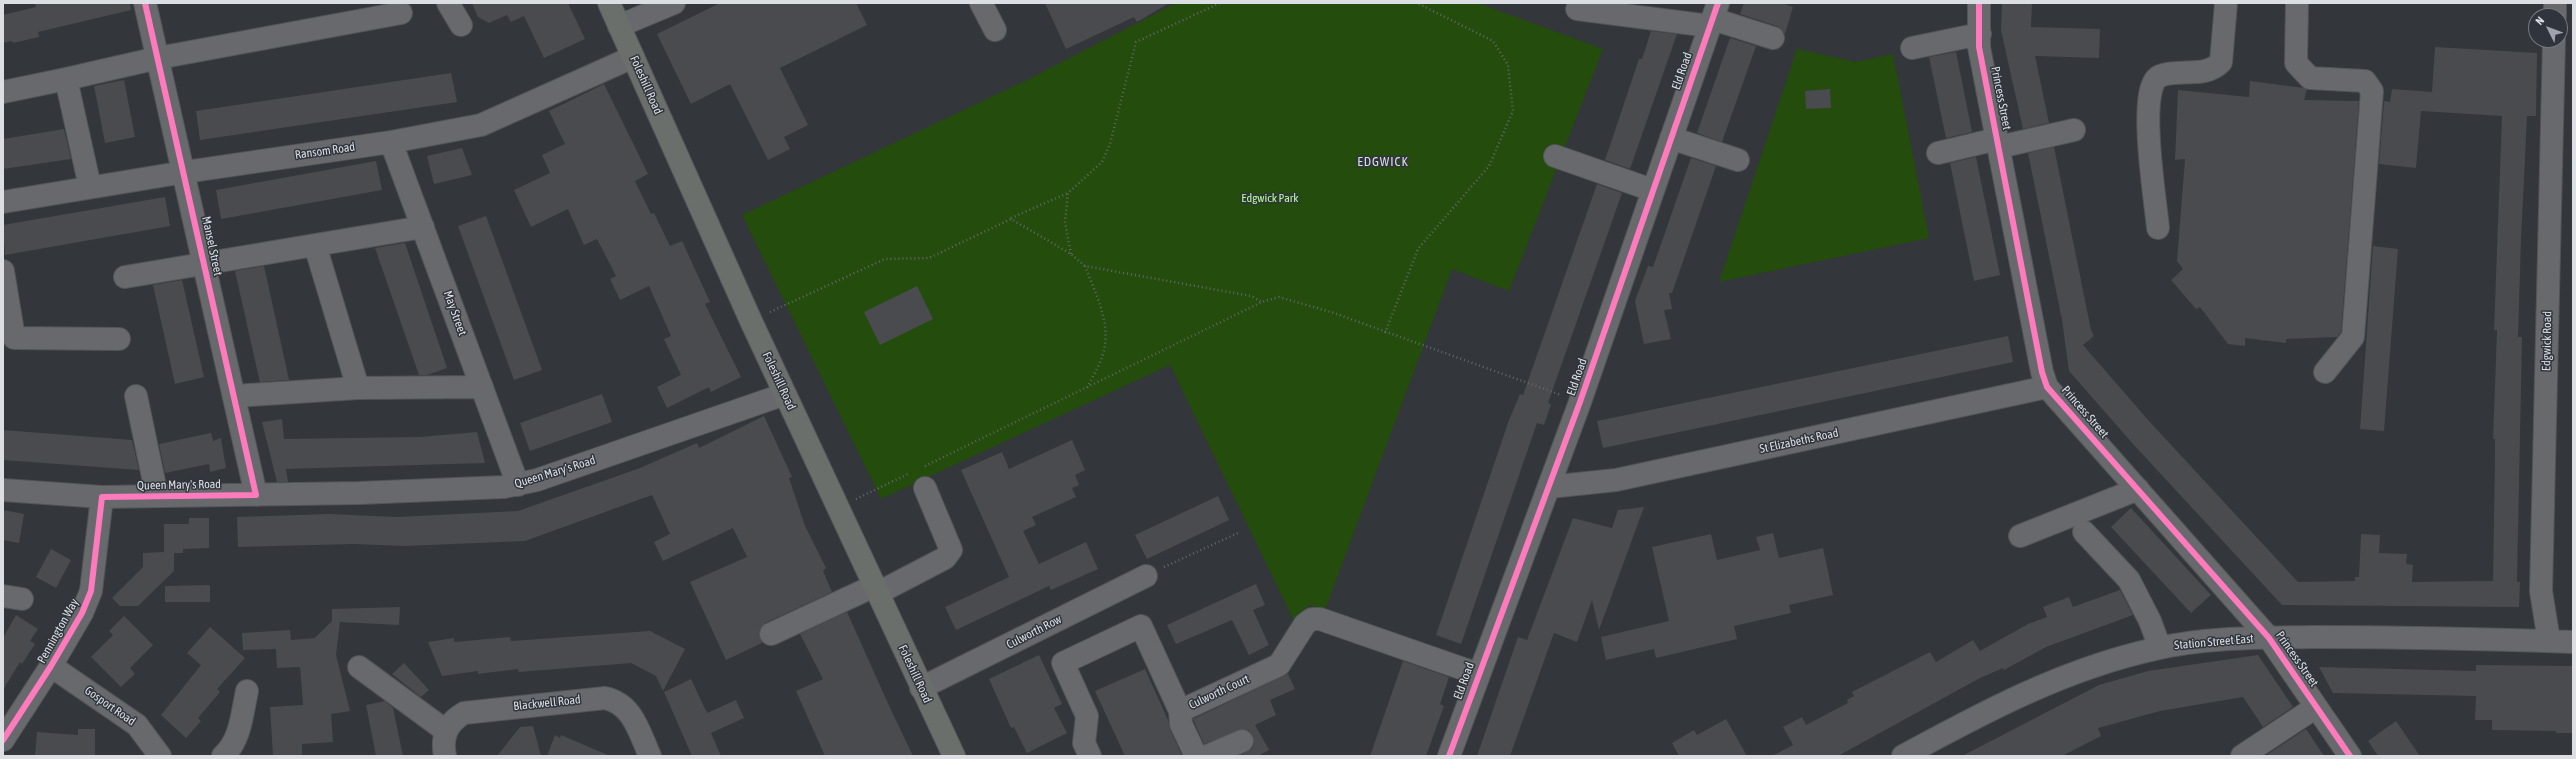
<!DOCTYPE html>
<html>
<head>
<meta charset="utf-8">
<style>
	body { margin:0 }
	#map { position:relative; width:2576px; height:759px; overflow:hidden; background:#33363a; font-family:"Asap Condensed",sans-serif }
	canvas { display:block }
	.frame { position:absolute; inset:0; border:4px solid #dbdee3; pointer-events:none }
	.north { position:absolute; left:2528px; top:8px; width:40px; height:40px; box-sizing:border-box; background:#30353d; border:1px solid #74797f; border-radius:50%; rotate:312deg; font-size:11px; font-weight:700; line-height:16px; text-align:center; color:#dbdee3 }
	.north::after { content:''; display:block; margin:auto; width:14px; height:18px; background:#a0a3a8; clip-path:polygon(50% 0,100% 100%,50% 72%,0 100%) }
</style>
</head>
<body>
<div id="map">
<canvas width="2576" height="759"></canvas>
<div class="frame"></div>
<div class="north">N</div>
</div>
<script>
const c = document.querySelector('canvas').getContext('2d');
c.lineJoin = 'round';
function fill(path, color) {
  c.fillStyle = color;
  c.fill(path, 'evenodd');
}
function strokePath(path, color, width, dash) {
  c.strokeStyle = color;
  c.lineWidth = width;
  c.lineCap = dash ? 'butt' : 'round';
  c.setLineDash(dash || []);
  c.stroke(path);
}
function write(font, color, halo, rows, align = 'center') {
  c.font = font + ' "Asap Condensed",sans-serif';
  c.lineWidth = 3;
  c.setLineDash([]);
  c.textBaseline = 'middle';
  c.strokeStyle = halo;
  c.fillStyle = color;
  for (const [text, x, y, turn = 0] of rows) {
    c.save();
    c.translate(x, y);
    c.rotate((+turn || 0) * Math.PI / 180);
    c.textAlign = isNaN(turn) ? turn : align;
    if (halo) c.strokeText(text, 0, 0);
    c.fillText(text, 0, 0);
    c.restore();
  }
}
fill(new Path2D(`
	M1176 3H1478L1603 49 1509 291 1452 269 1325 610 1309 605 1295 623 1170 365 881 499 742 215 1027 80Z
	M1797 49 1856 62 1893 54 1929 238 1719 282Z`), '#244c0c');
fill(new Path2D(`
	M35 3H130L131 10 38 32 39 37 13 43 12 41 3 43V15L36 7Z
	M472 3H568L585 39 544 58 524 16 511 22 507 15 489 23 478 17Z
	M720 3H856L867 25 780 68 808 125 784 137 790 149 768 160 730 84 691 104 657 34Z
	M1045 3H1169L1137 22 1134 17 1066 49Z
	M1744 3H1781L1793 7 1785 34 1777 26 1740 14Z
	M2002 3H2032L2031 27 2100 29 2099 58 2035 56 2049 123 2023 129 2001 30Z
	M1651 31 1677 34 1630 169 1605 160 1639 59H1642Z
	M1730 38 1756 46 1722 142 1697 133Z
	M2435 47 2537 53 2536 116H2527L2521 240 2518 337H2522L2517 582H2520L2519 607 2282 605 2133 444 2069 371 2062 320 2028 153 2054 147 2091 330 2094 336 2083 345 2149 421 2298 582 2355 581V577H2359L2361 534 2380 535 2379 553 2407 554 2406 564 2413 565 2412 582 2493 581 2495 455V439H2493L2497 330H2494L2502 116 2421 111 2416 168 2379 164 2384 101 2390 102 2392 89 2432 92Z
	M1956 52 1972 132 1946 138 1929 57Z
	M451 73 457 102 200 140 196 111Z
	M124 80 135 137 105 143 94 86Z
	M2250 81 2304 88 2307 89 2304 100 2359 101 2341 332 2337 337 2286 339V343L2245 338V346L2228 344 2200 307 2196 309 2171 280 2183 269 2177 261 2185 159 2175 160 2178 90 2249 97Z
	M604 84 648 174 635 181 651 214 654 213 670 246 682 241 710 302 705 304 741 377 711 392 709 387 667 408 657 387 681 375 664 339 671 336 649 286 620 300 610 279 616 276 597 239 584 245 568 209 531 227 514 190 550 173 542 155 565 144 549 111Z
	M1830 89 1831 108 1806 109 1805 91Z
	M64 129 71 159 3 169V139Z
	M462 148 472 175 434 184 427 156Z
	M1976 157 2000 275 1974 281 1950 163Z
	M1691 158 1716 166 1672 293H1669L1672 309 1664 310 1671 339 1644 344 1635 301 1648 266 1653 267Z
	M376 161 382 190 221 219 216 190Z
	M1597 184 1622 193 1548 403 1551 404 1544 425 1537 423 1461 644 1436 635 1509 420 1520 394 1523 395Z
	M165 197 170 226 5 255 3 225Z
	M486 216 542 370 514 380 458 226Z
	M405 243 447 368 427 375H419L375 248Z
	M2373 246 2398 249 2384 431 2360 429Z
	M264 266 277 325 289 380 260 382 256 365 235 271Z
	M182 280 204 377 175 384 153 285Z
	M917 286 933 319 880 345 864 312Z
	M2008 336 2013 362 1603 448 1597 421Z
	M602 394 612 422 530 451 520 423Z
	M764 416 792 477 789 478 805 526 826 568 823 571 832 592 765 623 759 633 762 643 726 660 690 582 747 557 733 528 663 561 654 542 670 534 652 495 525 541 405 546 353 544 238 547 237 517 329 514 397 517 518 511 640 468 697 443 699 448Z
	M282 419 284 439 420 437 477 432 485 463 286 469 288 482H277L262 422Z
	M3 430 132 440 139 470 3 460Z
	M211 433 213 441 221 438 226 468 210 472 209 464 165 473 159 444Z
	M1072 440 1085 470 1075 475 1079 485 1072 488 1076 497 1032 517 1036 525 1023 531 1039 564 1086 542 1098 569 1051 590 1049 586 956 630 945 607 1009 577 961 470 1002 452 1009 469Z
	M1218 496 1229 520 1147 559 1135 535Z
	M1644 507 1599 630 1592 600 1577 642 1554 633 1510 756H1477L1518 637 1527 640 1573 518 1612 528 1618 510Z
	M2131 508 2211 595 2191 613 2111 527Z
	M3 510 24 514 19 543 3 540Z
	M189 518H209V548L183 549V553H174V571L138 606H120L112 598 143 567V553L164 552V524H189Z
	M1773 533 1779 558 1823 548 1833 595 1789 605 1791 613 1734 626 1737 639 1656 658 1654 649 1606 660 1601 637 1669 621 1652 547 1711 534 1717 560 1760 550 1756 537Z
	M51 549 71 560 56 588 36 577Z
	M1256 584 1265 605 1253 610 1269 645 1249 655 1232 620 1176 644 1167 625Z
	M210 585V602H165V586Z
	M2120 590 2133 615 2046 647 2004 670 2003 668 1980 678 1838 756H1772L1793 745 1783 727 1802 717 1806 725 1848 703 1847 700 1854 696 1852 692 1930 652 1936 662 1973 640 1980 651 2028 624 2047 617 2043 607 2069 597 2073 607Z
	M400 607 399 625 340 622 336 655 350 711 331 714 333 742 302 744V756H273L270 707 303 705 300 667 277 668 276 649 243 650 242 633 290 630 291 640 315 638 332 621V609Z
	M847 612 891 710 913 756H825L796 691 823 679 800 634Z
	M16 615 38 629 30 641 35 644 22 664 20 662 3 690V638Z
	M124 616 153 645 130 668 135 674 121 687 91 657 113 635 109 631Z
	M210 627 245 658 217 689 220 692 198 718 201 721 186 738 161 715 201 665 187 653Z
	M650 631 685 649 663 691 656 676 631 663 519 672 518 669 478 674V671L442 676 428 642 454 638V642L510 637 511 641Z
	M1039 655 1062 704 1054 708 1067 733 1027 753 1014 727 1011 728 989 679Z
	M2258 655 2293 707 2263 727 2243 697 2160 711 2098 728 2101 736 2062 756H1962L2099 685 2148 671Z
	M1403 661 1449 677 1440 704 1444 706 1426 756H1370Z
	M404 663 429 690 421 697 392 674Z
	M2476 665 2573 666V733H2556V731L2492 730V720H2475L2476 696 2333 693 2319 667 2476 671Z
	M1145 669 1168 720 1170 729 1182 756H1125L1095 691Z
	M1288 674 1295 689 1270 700 1276 715 1255 725 1269 750 1258 756H1239L1252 749 1254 743 1250 731 1243 729 1204 744 1193 719Z
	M691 679 707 713 736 700 744 718 711 733 721 756H692L664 692Z
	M385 701 393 708 403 756H376L366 705Z
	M1726 719 1747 756H1679L1672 743 1694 730 1697 735Z
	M2396 721 2420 756H2378L2368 741Z
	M533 726 541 756H497L520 727Z
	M78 729H95V756H35L37 732 78 735Z
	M2306 729 2324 756H2265Z
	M555 735 560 738 561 735 610 756H547Z`), '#494b4f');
const minor = new Path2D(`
	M145 3 256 495
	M448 3 461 25
	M981 3 995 30
	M1979 3V47L2042 372 2047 387 2269 638 2350 756
	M2297 3 2296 63 2310 78 2365 81 2372 91 2353 337 2325 372
	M1577 9 1710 26
	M2555 16V3
	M1713 19 1773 38
	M619 26 674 3
	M1912 48 1980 34
	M66 79 158 58 401 13
	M3 92 66 79 90 187
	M1671 138 1738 160
	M391 142 518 485
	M1999 147 2074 130
	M1938 153 1997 139
	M1555 156 1652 190
	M3 202 185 172 391 142 481 125 633 57
	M2158 228C2156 204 2136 85 2160 76 2179 68 2205 79 2221 62L2226 3
	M3 271 14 338 119 339
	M125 277 315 245
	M358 388 315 245 423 227
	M136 396 157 496
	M234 396 358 388 482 387
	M1549 487 1616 480 2047 387
	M3 490 102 497 359 493 504 487 537 480 785 394
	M2084 532 2129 580 2150 621 2160 648
	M2020 536 2138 489
	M878 593 945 558 951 550 925 488
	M3 596 22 599
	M771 634 874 586
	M2549 641 2541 591 2554 40
	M51 666 137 725 160 756
	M359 667 446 731
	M921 688 1146 576
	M1180 711 1181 724 1196 756
	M3 740 51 666 82 613 91 591 102 497
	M223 756C241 740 242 713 247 691
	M445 756C441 737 447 723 464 713L605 698C633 704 639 732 650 756
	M1090 756 1084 743 1087 716 1063 663 1141 626 1180 711 1279 665 1305 624 1312 619H1320L1478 674
	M1207 756 1242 741
	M1449 756 1580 402 1718 3
	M1903 756C1984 712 2064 669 2155 649 2206 637 2260 638 2311 637 2399 637 2486 639 2573 642
	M2242 756 2316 707`);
const major = new Path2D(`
	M609 3 751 321 954 756`);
strokePath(minor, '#515458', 24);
strokePath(major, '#515458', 24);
strokePath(new Path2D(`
	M1011 218 1068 193
	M1071 254 1065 222 1068 193 1102 162 1110 144 1136 42 1220 3
	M1085 266C1094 290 1109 319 1105 345 1103 360 1094 374 1087 388
	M770 312 885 259 929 258 1011 219 1071 254 1085 266 1251 296 1262 302
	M1385 333 1418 249 1489 166 1513 111 1508 65 1493 41 1417 3
	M925 466 1262 302 1279 297 1334 313 1561 395
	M856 499 908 474
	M1164 567 1238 533`), '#646669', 2.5, [1, 3]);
strokePath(minor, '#68696c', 22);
strokePath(major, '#6a6f6c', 22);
strokePath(new Path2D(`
	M1979 3V47L2042 372 2047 387 2269 638 2350 756
	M3 740 51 666 82 613 91 591 102 497 256 495 145 3
	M1449 756 1580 402 1718 3`), '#fd7abc', 6);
write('12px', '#dbdee3', '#30353d', [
	["Eld Road",1682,71,-71],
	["Foleshill Road",646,85,66],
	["Princess Street",2001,98,79],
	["Ransom Road",325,151,-8],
	["Mansel Street",212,246,78],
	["May Street",455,313,70],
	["Edgwick Road",2547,341,-89],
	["Eld Road",1577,377,-71],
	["Foleshill Road",779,381,65],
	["Princess Street",2085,412,49],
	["St Elizabeths Road",1799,441,-12],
	["Queen Mary's Road",555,472,-17],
	["Queen Mary's Road",179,485,-1],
	["Pennington Way",58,631,-61],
	["Culworth Row",1034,632,-27],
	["Station Street East",2214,642,-5],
	["Princess Street",2297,659,55],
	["Foleshill Road",915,674,65],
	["Eld Road",1464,681,-70],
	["Culworth Court",1219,692,-25],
	["Blackwell Road",547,703,-6],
	["Gosport Road",110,706,35]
]);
write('12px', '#b2fc94', '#30353d', [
	["Edgwick Park",1270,198]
]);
c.letterSpacing = '1px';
write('13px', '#dbdee3', '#30353d', [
	["EDGWICK",1383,162]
]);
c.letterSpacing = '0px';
</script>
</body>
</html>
